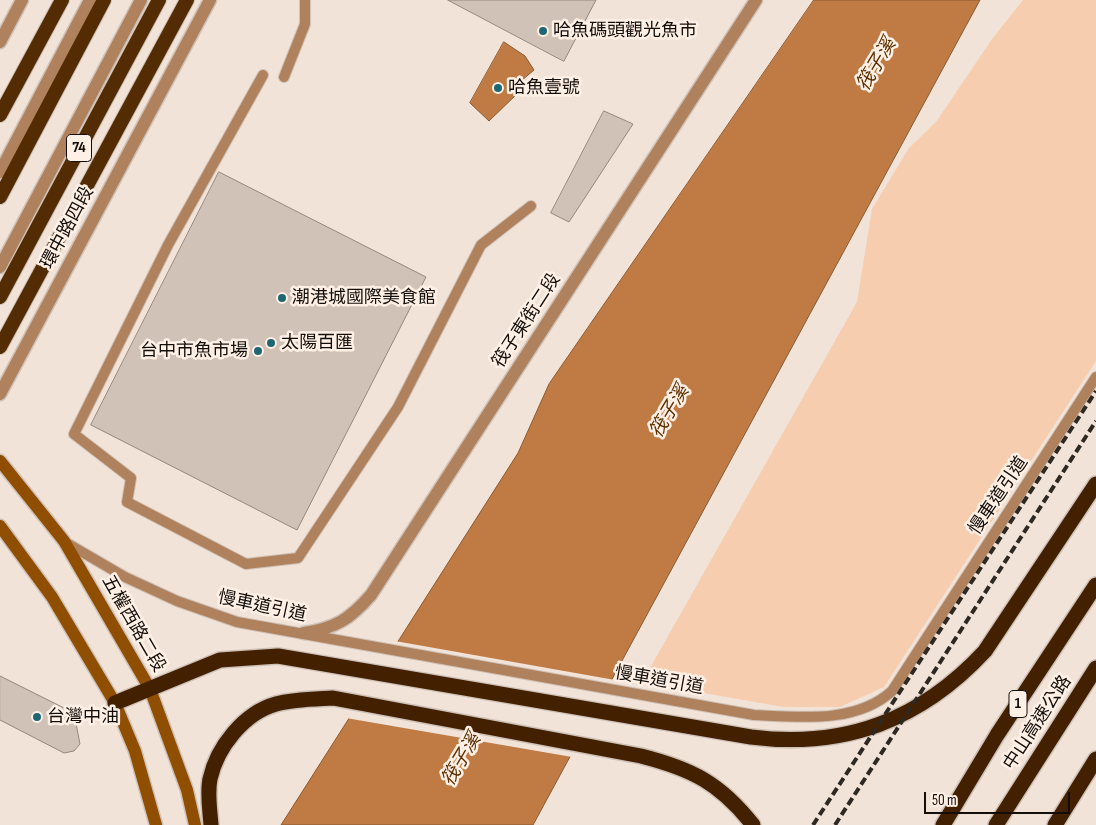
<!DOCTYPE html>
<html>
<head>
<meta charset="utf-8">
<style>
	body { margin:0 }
	#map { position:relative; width:1096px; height:825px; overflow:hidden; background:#f2e3d8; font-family:"Sofia Sans Condensed",sans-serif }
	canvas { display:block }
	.scale { position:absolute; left:924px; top:792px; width:146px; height:22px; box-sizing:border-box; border:2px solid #130e0a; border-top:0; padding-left:6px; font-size:15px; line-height:18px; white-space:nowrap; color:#130e0a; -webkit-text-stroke:4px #fff0e6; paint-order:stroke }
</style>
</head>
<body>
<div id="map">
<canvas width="1096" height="825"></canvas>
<div class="scale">50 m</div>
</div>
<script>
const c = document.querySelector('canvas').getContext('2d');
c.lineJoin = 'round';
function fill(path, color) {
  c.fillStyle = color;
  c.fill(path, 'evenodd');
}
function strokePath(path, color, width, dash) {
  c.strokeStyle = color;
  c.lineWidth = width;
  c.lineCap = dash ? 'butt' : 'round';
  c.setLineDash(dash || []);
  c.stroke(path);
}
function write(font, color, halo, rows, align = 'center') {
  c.font = font + ' "Sofia Sans Condensed","Noto Sans TC",sans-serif';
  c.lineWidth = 5;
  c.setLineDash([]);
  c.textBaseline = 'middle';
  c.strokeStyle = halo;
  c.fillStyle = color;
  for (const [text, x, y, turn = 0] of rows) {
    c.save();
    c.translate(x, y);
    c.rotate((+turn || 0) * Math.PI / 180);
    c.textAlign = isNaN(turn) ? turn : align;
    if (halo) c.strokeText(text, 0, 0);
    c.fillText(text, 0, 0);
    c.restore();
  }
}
fill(new Path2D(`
	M1023 0H1096V361L884 687 840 707H783L642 682 857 302 872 209 909 148 936 122 992 39Z`), '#f6cdae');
const water = new Path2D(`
	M814 0H980L533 825H281L518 453 549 384Z
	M504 42 525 56 534 70 515 86 519 92 489 121 470 103Z`);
fill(water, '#bf7b43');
strokePath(water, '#8b5a32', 1);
fill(new Path2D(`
	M395 641 615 680 572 757 346 718Z`), '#f2e3d8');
const building = new Path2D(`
	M448 0H596L564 61Z
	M604 111 633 124 569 222 551 213Z
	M219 172 426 277 297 530 91 425Z
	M0 676 74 713 80 744 74 751 64 753 0 720Z`);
fill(building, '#d0c2b7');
strokePath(building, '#94877d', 1);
const service = new Path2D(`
	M263 75 168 245 74 434 131 478 127 502 246 564 298 558 398 407 481 245 531 206
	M284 77 305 24V0
	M65 542 125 577 177 601 237 622 754 715C799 717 856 724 892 691L1096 377`);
const minor = new Path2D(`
	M304 633C336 628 350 619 371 595L756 0`);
const tertiary = new Path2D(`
	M0 42 22 0
	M0 172 90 0
	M0 267 141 0
	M0 394 210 0`);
const secondary = new Path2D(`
	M0 461 64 541 150 689 187 790 195 825
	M0 526 52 597 115 703 135 751 156 825`);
const trunk = new Path2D(`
	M0 115 62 0
	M0 197 104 0
	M0 297 159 0
	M0 347 187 0`);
const motorway = new Path2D(`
	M115 703 220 660 278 656 751 737C845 749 921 720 985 651L1096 484
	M211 825C210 810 207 794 210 779 217 747 244 713 276 704 294 699 314 699 333 698L641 756C692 769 720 783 753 825
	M943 825 997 735 1096 585
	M996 825 1096 668
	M1055 825 1096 759`);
strokePath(service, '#cec1b7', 12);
strokePath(minor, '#cec1b7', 15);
strokePath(tertiary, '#cec1b7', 15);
strokePath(secondary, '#cec1b7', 15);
strokePath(trunk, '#cec1b7', 16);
strokePath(motorway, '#cec1b7', 18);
strokePath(service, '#af815c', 10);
strokePath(minor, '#af815c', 12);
strokePath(tertiary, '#af815c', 12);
strokePath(secondary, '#904e01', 12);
strokePath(trunk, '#542c03', 14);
strokePath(motorway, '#432100', 15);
strokePath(new Path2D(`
	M813 825 1096 391
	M835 825 1096 421`), '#2e2823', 4, [8, 4]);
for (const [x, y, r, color] of [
	[543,31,5,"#1d6772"],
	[498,88,5,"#1d6772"],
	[282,298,5,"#1d6772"],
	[271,343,5,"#1d6772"],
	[258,351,5,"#1d6772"],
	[37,717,5,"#1d6772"]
]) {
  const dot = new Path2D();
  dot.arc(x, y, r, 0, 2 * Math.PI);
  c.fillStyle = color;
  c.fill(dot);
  strokePath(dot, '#fff0e6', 2);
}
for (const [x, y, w] of [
	[79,148,25],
	[1018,704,18]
]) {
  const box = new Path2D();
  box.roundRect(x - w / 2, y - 13.5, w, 27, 4);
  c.fillStyle = '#fff0e6';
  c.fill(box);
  strokePath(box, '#130e0a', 1);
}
write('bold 16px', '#130e0a', null, [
	["74",79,148],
	["1",1018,704]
]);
write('18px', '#130e0a', '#fff0e6', [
	["哈魚碼頭觀光魚市",553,31],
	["哈魚壹號",508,88],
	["潮港城國際美食館",292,298],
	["太陽百匯",281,343],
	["台中市魚市場",248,351,"right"],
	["台灣中油",47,717]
], 'left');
write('18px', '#130e0a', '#fff0e6', [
	["環中路四段",68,228,-62],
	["筏子東街二段",527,321,-57],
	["慢車道引道",999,496,-56],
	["慢車道引道",262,607,12],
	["五權西路二段",133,624,60],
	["慢車道引道",659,681,10],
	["中山高速公路",1038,723,-57]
]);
write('italic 19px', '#5c3001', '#fff0e6', [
	["筏子溪",877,65,-59],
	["筏子溪",670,412,-59],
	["筏子溪",462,760,-59]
]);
</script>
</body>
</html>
